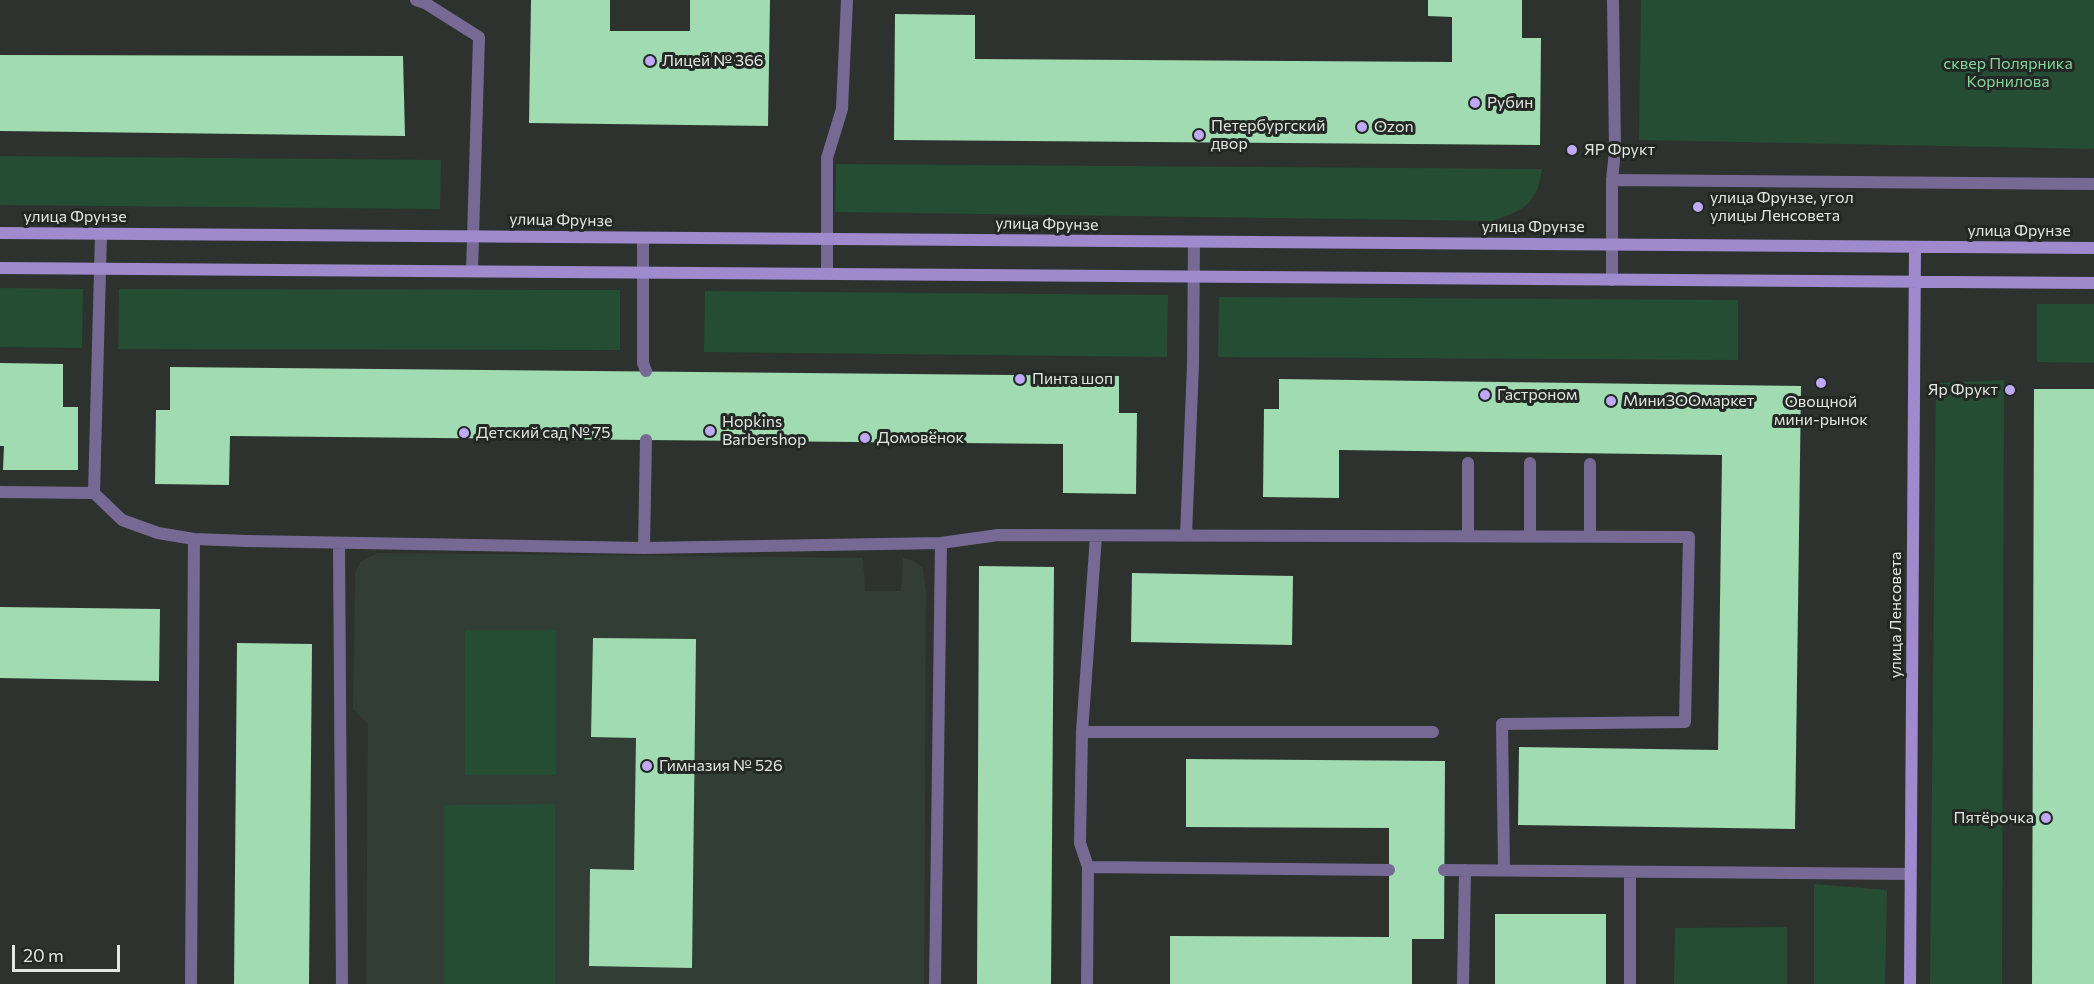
<!DOCTYPE html>
<html>
<head>
<meta charset="utf-8">
<style>
	body { margin:0 }
	#map { position:relative; width:2094px; height:984px; overflow:hidden; background:#2d322e; font-family:Commissioner,sans-serif }
	canvas { display:block }
	.scale { position:absolute; left:12px; top:945px; width:108px; height:27px; box-sizing:border-box; border:3px solid #e3e7e4; border-top:0; padding-left:8px; font-size:18px; line-height:21px; white-space:nowrap; color:#e3e7e4; -webkit-text-stroke:4px #232824; paint-order:stroke }
</style>
</head>
<body>
<div id="map">
<canvas width="2094" height="984"></canvas>
<div class="scale">20 m</div>
</div>
<script>
const c = document.querySelector('canvas').getContext('2d');
c.lineJoin = 'round';
function fill(path, color) {
  c.fillStyle = color;
  c.fill(path, 'evenodd');
}
function strokePath(path, color, width, dash) {
  c.strokeStyle = color;
  c.lineWidth = width;
  c.lineCap = dash ? 'butt' : 'round';
  c.setLineDash(dash || []);
  c.stroke(path);
}
function write(font, color, halo, rows, align = 'center') {
  c.font = font + ' Commissioner,sans-serif';
  c.lineWidth = 6;
  c.setLineDash([]);
  c.textBaseline = 'middle';
  c.strokeStyle = halo;
  c.fillStyle = color;
  for (const [text, x, y, turn = 0] of rows) {
    c.save();
    c.translate(x, y);
    c.rotate((+turn || 0) * Math.PI / 180);
    c.textAlign = isNaN(turn) ? turn : align;
    if (halo) c.strokeText(text, 0, 0);
    c.fillText(text, 0, 0);
    c.restore();
  }
}
fill(new Path2D(`
	M378 553 863 558 865 591H901L903 558 914 561 923 568 926 592 924 984H366L368 724 353 709 355 573 361 561Z`), '#323d35');
fill(new Path2D(`
	M1641 0H2094V149L1639 140Z
	M0 156 441 160 440 209 0 205Z
	M836 164 1542 169C1537 205 1524 210 1492 221L835 212Z
	M0 288 83 289 82 348 0 347Z
	M119 289 620 290V350L118 349Z
	M705 291 1168 295 1167 357 704 352Z
	M1219 297 1738 300V360L1218 357Z
	M2037 304H2094V363L2037 362Z
	M2004 380 2002 984H1930L1936 383Z
	M465 630H556V775H465Z
	M555 804V984H444V805Z
	M1814 884 1887 890 1885 984H1814Z
	M1787 927V984H1674L1675 928Z`), '#254d33');
fill(new Path2D(`
	M531 0H610V31H690V0H770L768 126 529 123Z
	M1428 0H1522V38H1541L1540 145 894 140 895 14 975 15V59L1452 62V17L1428 16Z
	M0 55 403 56 405 136 0 131Z
	M0 363 63 364V407H78V470H3L4 446H0Z
	M170 367 1119 376V413H1137L1136 494 1063 493V444L230 436 229 485 155 484 156 410H170Z
	M1279 379 1801 386 1795 829 1518 825 1519 747 1718 750 1722 455 1339 450V498L1263 497 1264 409H1279Z
	M2034 389H2094V984H2032Z
	M979 566 1054 567 1051 984H977Z
	M1132 573 1293 576 1292 645 1131 642Z
	M0 607 160 609 159 681 0 678Z
	M593 638 696 639 692 968 589 966 590 869 634 870 636 738 591 737Z
	M237 643 312 644 309 984H234Z
	M1186 759 1445 761 1444 939H1412V984H1170V936L1389 937V828L1186 827Z
	M1495 914H1606V984H1495Z`), '#a0dbb1');
strokePath(new Path2D(`
	M416 0 425 3 479 37 472 271
	M1612 180 1615 151 1613 0
	M101 234 94 493 122 520 158 533 194 539 247 541 644 548 941 543 998 535 1689 537 1685 722 1502 724 1504 869
	M643 238V363L646 371
	M827 273V158L842 109 847 0
	M1468 463V536
	M0 492 94 493
	M1186 535 1193 365 1194 242
	M1530 536V463
	M1590 536V464
	M339 543 342 984
	M644 548 646 440
	M1082 732H1433
	M1088 867 1389 870
	M1444 870 1910 874
	M191 984 194 539
	M935 984 941 543
	M1087 984 1088 867 1080 843 1082 732 1096 536
	M1463 984 1465 870
	M1630 984V873`), '#766a94', 12);
strokePath(new Path2D(`
	M1612 280V180L2094 184`), '#766a94', 12);
strokePath(new Path2D(`
	M0 233 2094 248
	M0 268 2094 283
	M1910 984 1915 247`), '#9e8acd', 12);
for (const [x, y, r, color] of [
	[650,61,6,"#bfa9f4"],
	[1475,103,6,"#bfa9f4"],
	[1362,127,6,"#bfa9f4"],
	[1199,135,6,"#bfa9f4"],
	[1572,150,6,"#bfa9f4"],
	[1698,207,6,"#bfa9f4"],
	[1020,379,6,"#bfa9f4"],
	[1821,383,6,"#bfa9f4"],
	[2010,390,6,"#bfa9f4"],
	[1485,395,6,"#bfa9f4"],
	[1611,401,6,"#bfa9f4"],
	[710,431,6,"#bfa9f4"],
	[464,433,6,"#bfa9f4"],
	[865,438,6,"#bfa9f4"],
	[647,766,6,"#bfa9f4"],
	[2046,818,6,"#bfa9f4"]
]) {
  const dot = new Path2D();
  dot.arc(x, y, r, 0, 2 * Math.PI);
  c.fillStyle = color;
  c.fill(dot);
  strokePath(dot, '#232824', 2);
}
write('16px', '#e3e7e4', '#232824', [
	["Лицей № 366",662,61],
	["Рубин",1487,103],
	["Петербургский",1211,126],
	["двор",1211,144],
	["Ozon",1374,127],
	["ЯР Фрукт",1584,150],
	["улица Фрунзе, угол",1710,198],
	["улицы Ленсовета",1710,216],
	["Пинта шоп",1032,379],
	["Яр Фрукт",1998,390,"right"],
	["Гастроном",1497,395],
	["МиниЗООмаркет",1623,401],
	["Овощной",1821,402,"center"],
	["мини-рынок",1821,420,"center"],
	["Hopkins",722,422],
	["Barbershop",722,440],
	["Детский сад № 75",476,433],
	["Домовёнок",877,438],
	["Гимназия № 526",659,766],
	["Пятёрочка",2034,818,"right"]
], 'left');
write('16px', '#82d59c', '#232824', [
	["сквер Полярника",2008,64],
	["Корнилова",2008,82]
]);
write('16px', '#e3e7e4', '#232824', [
	["улица Фрунзе",75,217],
	["улица Фрунзе",561,220,1],
	["улица Фрунзе",1047,224,1],
	["улица Фрунзе",1533,227],
	["улица Фрунзе",2019,231],
	["улица Ленсовета",1896,615,-90]
]);
</script>
</body>
</html>
